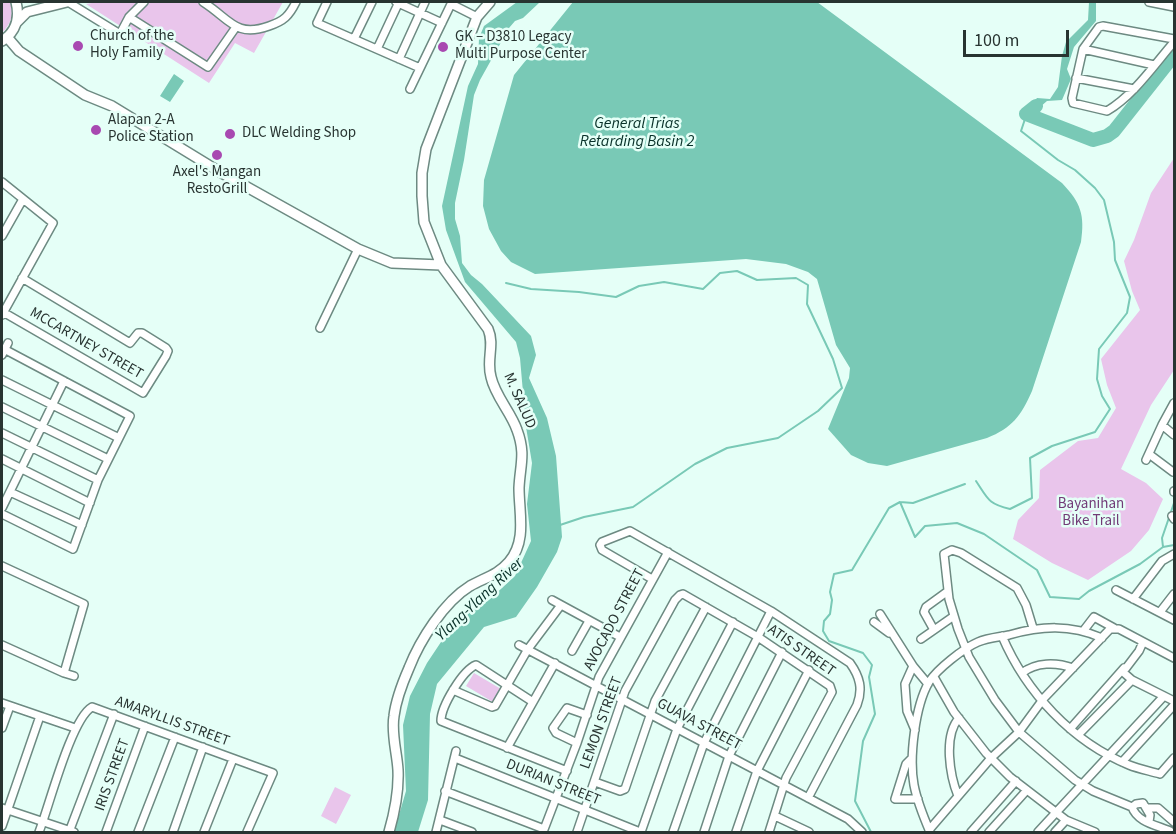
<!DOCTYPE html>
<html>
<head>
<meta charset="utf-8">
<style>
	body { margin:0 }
	#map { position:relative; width:1176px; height:834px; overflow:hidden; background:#e5fff7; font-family:"Source Sans 3",sans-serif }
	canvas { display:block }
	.frame { position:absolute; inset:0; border:3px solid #283431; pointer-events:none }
	.scale { position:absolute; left:963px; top:30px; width:106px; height:27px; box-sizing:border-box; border:3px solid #283431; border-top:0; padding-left:8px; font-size:18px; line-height:21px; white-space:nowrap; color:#283431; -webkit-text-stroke:4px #e5fff7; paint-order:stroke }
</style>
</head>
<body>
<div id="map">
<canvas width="1176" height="834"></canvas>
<div class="frame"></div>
<div class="scale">100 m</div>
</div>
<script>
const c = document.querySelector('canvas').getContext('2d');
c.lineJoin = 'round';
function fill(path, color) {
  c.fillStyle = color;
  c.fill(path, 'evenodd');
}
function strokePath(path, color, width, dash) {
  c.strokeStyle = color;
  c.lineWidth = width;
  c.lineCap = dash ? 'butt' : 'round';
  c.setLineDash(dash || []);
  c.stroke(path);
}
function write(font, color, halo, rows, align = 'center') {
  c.font = font + ' "Source Sans 3",sans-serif';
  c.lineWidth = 5;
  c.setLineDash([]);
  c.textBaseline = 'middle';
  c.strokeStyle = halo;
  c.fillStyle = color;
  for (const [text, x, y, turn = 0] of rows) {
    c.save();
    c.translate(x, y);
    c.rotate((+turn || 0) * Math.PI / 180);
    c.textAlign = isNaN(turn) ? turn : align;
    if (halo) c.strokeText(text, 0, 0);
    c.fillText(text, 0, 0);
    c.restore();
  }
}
fill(new Path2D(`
	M2 2H10C14 14 11 24 2 33Z
	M98 2H283L254 53 235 43 209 83 86 4Z
	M1174 158V370L1151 405 1121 469 1146 483 1163 499 1149 530 1131 551 1088 580 1052 563 1013 539 1018 520 1039 498 1040 470 1078 441 1098 438 1116 408 1107 385 1101 359 1140 310 1132 291 1124 261 1134 240 1151 193Z
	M474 673 501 689 493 702 466 686Z
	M335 787 351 795 336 824 321 816Z`), '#e9c5eb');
fill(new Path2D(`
	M517 2H540L523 18 515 21 509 28 480 80 474 95 464 160 455 203V219L460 236 462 263 471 275 482 284 531 336 536 355 529 378 547 418 556 456 562 537 557 552 537 587 516 617 484 627 437 684 430 714 428 800 418 832H394L406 791 403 725 410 696 427 663 455 621 467 611 489 600 515 576 531 541 527 504 532 463 526 427 520 358 516 342 465 282 446 230 442 206 468 86 478 64 479 38 484 26Z
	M573 2H817L1062 183C1081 203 1085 215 1081 242L1032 391C1021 416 1012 428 987 438L887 466 868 463 851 455 828 429 849 378 850 368 836 345 817 279 808 272 786 264 746 259 535 274 511 262 501 251 489 229 483 206 484 180 514 75Z
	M1089 2H1096V21L1074 47 1067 69 1071 79 1062 100 1047 101 1024 121 1021 116 1037 98 1050 99 1058 87 1062 56 1066 42 1088 20Z
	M174 74 184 81 170 102 160 96Z`), '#79c9b6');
strokePath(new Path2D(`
	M506 283 531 289 579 292 616 297 639 286 664 282 703 289 720 273 737 271 757 280 796 278 808 285 807 304 833 359 842 388 818 411 778 438 727 448 695 464 633 507 584 517 560 525
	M976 481C988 499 988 504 1010 509L1032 498 1030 458 1052 446 1095 432 1110 409 1102 396 1097 379 1099 349 1127 313 1130 297 1115 260 1114 242 1104 200 1095 188 1075 170 1058 160 1021 131 1025 119
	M900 502 915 537 925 526 957 523 984 534 1037 570 1050 597 1079 599 1089 591 1140 564 1163 547 1162 538 1174 503
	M1163 547 1174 545
	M871 832 855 801 863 741 875 714 869 677 872 665 863 653 829 641 823 631 824 621 830 614 832 600 830 592 834 574 852 570 889 508 900 502 913 503 965 484`), '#79c9b6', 2);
strokePath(new Path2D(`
	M1036 106 1026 114 1093 140 1107 136 1114 131 1174 55`), '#79c9b6', 14);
const street = new Path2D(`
	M68 2 120 34 129 17 144 2
	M203 2C230 19 235 38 269 26 284 21 289 16 296 2
	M327 2 317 23 420 68
	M396 2 442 23
	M1149 2 1174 7
	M451 4 477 17
	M129 17 208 67 236 27
	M354 39 372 2
	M1174 39 1103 26 1099 27 1083 49 1072 98 1073 103 1107 111C1134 95 1154 65 1174 42
	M377 49 399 2
	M1083 49 1154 65
	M399 59 425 2
	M1076 78 1134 89
	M410 89 452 2
	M2 182 53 223 2 315
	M2 236 23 199
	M3 312 143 393 166 356 168 351 166 348 142 333H138L130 343 22 278
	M320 328 358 249
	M2 355 8 343
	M2 380 119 438
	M2 407 108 459
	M1162 425 1174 435
	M2 433 98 480
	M1149 454 1173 472
	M2 459 90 503
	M1146 460 1162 425 1174 403
	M10 492 82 525
	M1174 492V491
	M2 508 64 381
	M2 514 73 549 98 480 130 416 4 349
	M1172 516 1174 519
	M2 566 84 604 64 673 2 645
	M652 579 602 550 600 545 602 542 630 531 771 611 850 663C860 677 863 689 857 705L808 798
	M1116 590 1174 620
	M1133 599 1162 561 1174 554
	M552 600 620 637
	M1160 612 1174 594
	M880 614 913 666 928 684
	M874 622 889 633
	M1033 628 1026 605 1017 588 961 553 952 550 944 554 949 599 958 629 969 657 995 700 1019 732 1075 780 1093 791 1132 807C1137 822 1156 825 1170 831
	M934 630 924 612 926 607 948 591
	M1084 630 1094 617 1114 628
	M1002 636C1026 692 1072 742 1129 765 1139 769 1150 771 1160 774L1174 758
	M921 639 954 616
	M1143 642 1139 651 1123 672 1132 680 1174 701
	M519 645 848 819 862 832
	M572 651 589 621
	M913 666 905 684 907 711 915 730
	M64 673 74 676
	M1022 673C1036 662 1056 662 1073 668
	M934 677 954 712 986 753 1010 777 1066 820 1095 832
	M453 690 492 707 495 706 528 649 561 605
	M533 702 476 665C463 670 441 706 441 721L567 771
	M2 703 75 728
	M2 728 10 706
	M1070 729 1124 668
	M1078 735 1132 680
	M577 743 556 733 553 728 567 708 587 715
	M507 748 555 663
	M455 758 640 832
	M912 758 906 764 895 799H918
	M1122 762 1174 705
	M595 782 620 791 625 789 655 701 706 607
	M445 791 544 829
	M958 796C950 776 943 736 959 718
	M1132 807 1136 804 1143 803 1150 815 1149 822
	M2 808 74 832
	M1148 808H1158L1174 822
	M775 816 809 832
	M440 820 472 832
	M2 826 40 716
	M929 830 991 758 1019 732 1044 698 1110 629H1119L1174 658
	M39 832C49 807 71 719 92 707L273 773 247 832
	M69 832 114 714
	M106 832 145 726
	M138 832 175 737
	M173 832 203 747
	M204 832 233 759
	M436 832 456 751
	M543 832 577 743 599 677 668 552
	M577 832 625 691 675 600 680 595 683 594 758 637 830 686 832 692 786 778 769 832
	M641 832 677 729 733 622
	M673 832 704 743 771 611
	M704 832 729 756 782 652
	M736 832 757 771 809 670
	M930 832C924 818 917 801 914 785 909 758 915 706 929 682 937 669 964 648 978 642 987 638 999 637 1009 635 1041 626 1070 624 1102 638
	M971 832 1016 781
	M989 832 1027 790
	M1038 832 1164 696
	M1055 832 1066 820`);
const secondary = new Path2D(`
	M17 22 27 12 67 2
	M7 37 19 51 85 95 112 106 220 172 358 249 392 263 441 265
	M2 41C16 32 20 18 16 2
	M389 832C395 811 399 792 398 770 397 752 391 734 394 716 396 699 402 684 409 668 420 640 444 602 470 586 484 578 498 575 509 562 527 541 519 513 519 488 520 465 526 454 517 430 511 412 495 396 491 377 486 360 495 345 488 329L441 265 424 222 422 196V173L426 149 477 17 490 2`);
strokePath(street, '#6d8a82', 10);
strokePath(secondary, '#6d8a82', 12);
strokePath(street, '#fff', 7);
strokePath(secondary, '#fff', 9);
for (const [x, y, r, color] of [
	[78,46,6,"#a849b1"],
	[443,47,6,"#a849b1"],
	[96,130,6,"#a849b1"],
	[230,134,6,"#a849b1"],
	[217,155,6,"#a849b1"]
]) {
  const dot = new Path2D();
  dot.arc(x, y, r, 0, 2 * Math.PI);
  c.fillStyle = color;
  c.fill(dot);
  strokePath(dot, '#e5fff7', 2);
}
write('15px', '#283431', '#e5fff7', [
	["Church of the",90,37],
	["Holy Family",90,54],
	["GK – D3810 Legacy",455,38],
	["Multi Purpose Center",455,55],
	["Alapan 2-A",108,121],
	["Police Station",108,138],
	["DLC Welding Shop",242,134],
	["Axel's Mangan",217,173,"center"],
	["RestoGrill",217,190,"center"]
], 'left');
write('15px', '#283431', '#e5fff7', [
	["MCCARTNEY STREET",86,344,30],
	["M. SALUD",519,401,66],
	["AVOCADO STREET",615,620,-62],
	["ATIS STREET",801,651,35],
	["AMARYLLIS STREET",172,722,20],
	["LEMON STREET",602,723,-70],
	["GUAVA STREET",699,725,28],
	["IRIS STREET",113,775,-70],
	["DURIAN STREET",553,783,22]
]);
write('15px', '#723b77', '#e5fff7', [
	["Bayanihan",1091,505],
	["Bike Trail",1091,522]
]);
write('italic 16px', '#093129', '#e5fff7', [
	["General Trias",637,124],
	["Retarding Basin 2",637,142],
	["Ylang-Ylang River",480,600,-43]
]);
</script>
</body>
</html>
